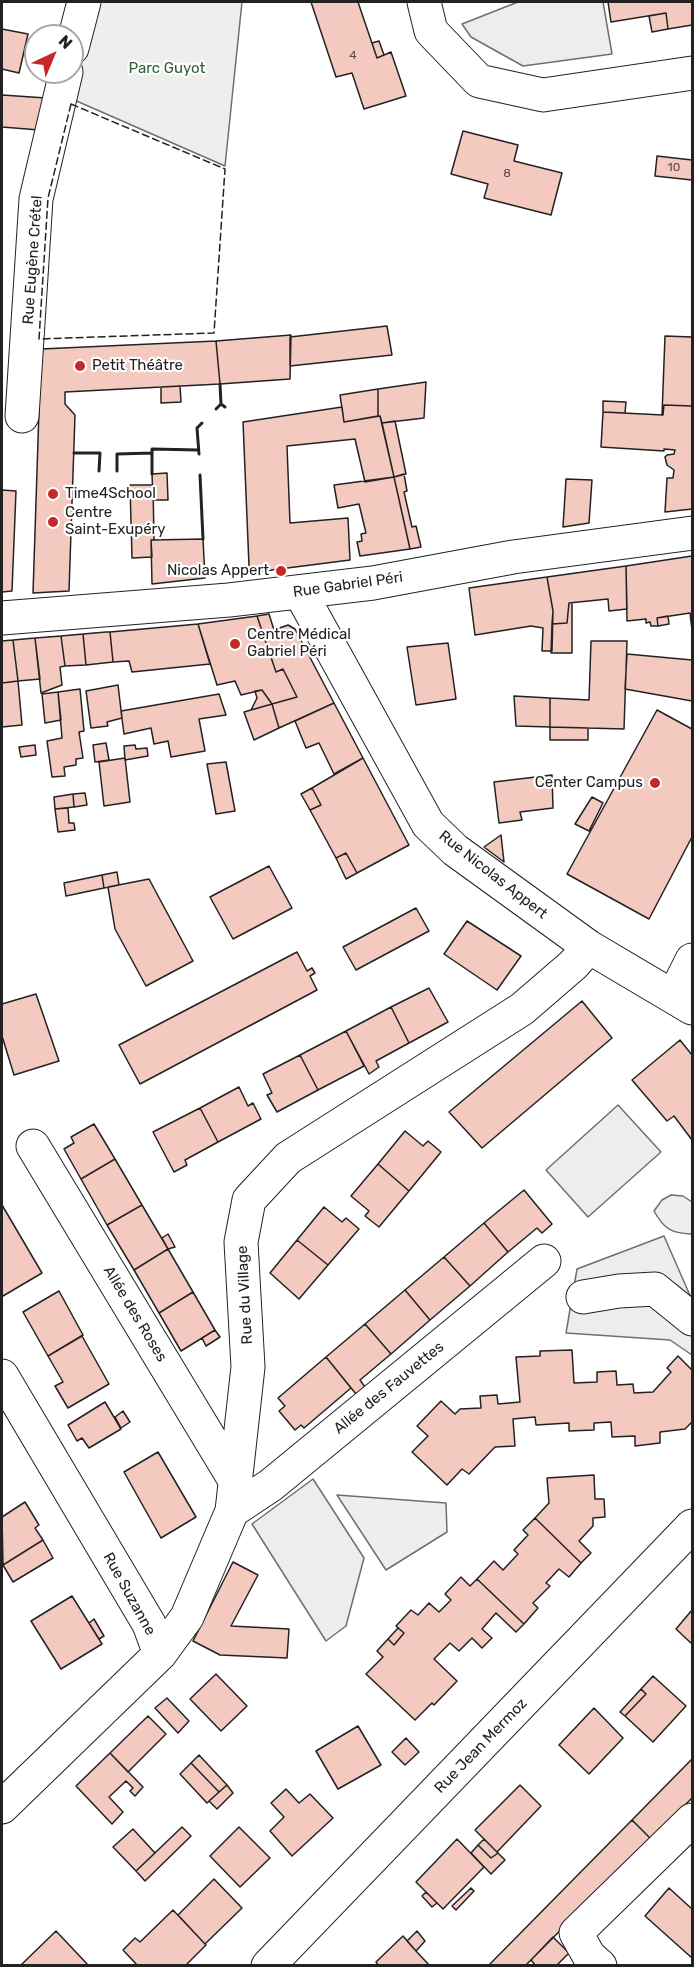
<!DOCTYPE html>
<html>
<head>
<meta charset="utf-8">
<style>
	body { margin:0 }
	#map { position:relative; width:694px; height:1967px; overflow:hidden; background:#fff; font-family:Rubik,sans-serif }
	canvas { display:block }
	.frame { position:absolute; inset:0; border:3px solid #222; pointer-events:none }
	.north { position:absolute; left:24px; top:24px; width:60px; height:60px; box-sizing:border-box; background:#fff; border:2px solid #a7a7a7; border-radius:50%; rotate:44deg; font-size:16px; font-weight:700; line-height:24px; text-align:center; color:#222 }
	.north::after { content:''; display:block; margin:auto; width:21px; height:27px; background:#c62828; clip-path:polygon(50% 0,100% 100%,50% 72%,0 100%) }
</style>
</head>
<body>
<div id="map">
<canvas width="694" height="1967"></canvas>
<div class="frame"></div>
<div class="north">N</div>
</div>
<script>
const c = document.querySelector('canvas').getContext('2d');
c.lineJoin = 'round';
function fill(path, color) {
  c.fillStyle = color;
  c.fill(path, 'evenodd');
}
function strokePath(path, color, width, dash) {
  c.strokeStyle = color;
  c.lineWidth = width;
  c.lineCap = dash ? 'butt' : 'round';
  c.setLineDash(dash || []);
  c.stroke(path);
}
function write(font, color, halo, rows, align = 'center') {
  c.font = font + ' Rubik,sans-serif';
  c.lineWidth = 4.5;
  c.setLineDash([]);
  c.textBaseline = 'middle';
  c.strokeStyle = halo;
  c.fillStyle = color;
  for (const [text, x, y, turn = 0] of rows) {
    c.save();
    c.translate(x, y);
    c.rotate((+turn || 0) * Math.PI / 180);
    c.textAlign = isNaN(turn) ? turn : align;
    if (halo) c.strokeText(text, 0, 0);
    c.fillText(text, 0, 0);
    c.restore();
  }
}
const green = new Path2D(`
	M98 2H242L225 166 72 99Z
	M671 1195 683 1196 692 1202V1233L691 1234C671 1233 664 1229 654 1211L662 1200Z
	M337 1495 446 1503 447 1532 386 1570Z`);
fill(green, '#eee');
strokePath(green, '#6f6f6f', 1.5);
const parking = new Path2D(`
	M518 2H603L612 54 523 66 471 37 462 24Z
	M618 1105 661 1152 588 1217 546 1170Z
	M664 1236 692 1300V1355L670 1340 566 1333 577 1269Z
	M313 1479 364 1558 346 1626 326 1641 252 1524Z`);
fill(parking, '#ededed');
strokePath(parking, '#6f6f6f', 1.5);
const building = new Path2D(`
	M311 2H358L377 58 391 52 406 96 364 109 352 73 336 77Z
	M608 2H692V25L668 29 666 13 611 22Z
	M666 13 668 29 652 32 649 16Z
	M2 29 28 34 19 73 2 69Z
	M379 41 384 55 377 58 372 43Z
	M2 95 46 98 39 130 2 127Z
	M463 131 518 145 514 161 562 173 551 215 484 198 488 184 451 174Z
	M657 156 692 160V180L655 176Z
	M387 326 392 355 290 366V337Z
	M291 335 290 379 220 384 216 341Z
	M665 336 692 337V406L664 405 663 415H662Z
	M216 341 220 384 65 392V404L75 415 69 591 33 593 41 349Z
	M426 382 424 418 382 423 380 416H378V389Z
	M180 386 181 402 161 403V387Z
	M378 389V416L344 422 340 395Z
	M603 401 626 402 625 413 603 412Z
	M664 405 692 406V509L665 512 667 478H673L674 470 667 465 665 457 667 455 674 454 675 450 664 449V451L601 447 603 412 663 415Z
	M342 407 344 422 380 416 394 477 365 482 355 439 287 446 290 523 348 518 350 560 256 572 249 566 243 422Z
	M395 421 406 474 394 477 382 423Z
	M167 473 168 500H153L152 474Z
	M404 474 407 491 404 492 412 527 416 526 421 547 410 549 394 477Z
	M394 477 410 549 360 556 357 542 362 541 361 534 366 533 359 504 338 508 334 485Z
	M566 479 592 480 589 523 563 527Z
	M130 485H153L154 540H151L152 557 132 558Z
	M2 490 16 491 12 591 2 592Z
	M203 539 205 578 152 584 151 540Z
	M692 556V630L690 613 657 618 658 626H651L650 622 646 623V619L627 621 626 566Z
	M626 566 627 609 609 611 608 599 569 603 567 623 552 624 553 611 547 577Z
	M547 577 553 611 552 651H542L543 628 531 626 475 635 469 588Z
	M569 603H572V653H551L552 624 567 623Z
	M269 614 274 630 288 625 295 629 334 703 279 728 272 704 297 697 283 669 276 672 257 616Z
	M257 616 276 672 283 669 297 697 272 704 262 690 241 695 235 681 217 685 198 624Z
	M668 616 669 624 658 626 657 618Z
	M198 624 210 664 132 672 129 661 113 662 110 632Z
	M106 632H110L113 662 86 665 83 634Z
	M83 634 86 665 65 666 61 636Z
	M61 636 65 666 60 667 62 685 41 693 35 638Z
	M35 638 40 679 18 681 13 640Z
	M13 640 18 681 2 683V641Z
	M591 641H627L624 729 550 727V698L589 700Z
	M448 643 456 699 416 705 407 647Z
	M627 654 692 660V701L625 689Z
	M18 681 22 725 2 727V683Z
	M118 685 122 718 107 722 108 726 91 728 86 691Z
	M80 689 84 731 79 732 83 758 76 759V765L64 767 65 776 52 777 47 741 62 738 58 692Z
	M262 690 272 704 251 710 257 698 255 691Z
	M58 692 61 720 45 723 42 694Z
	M219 694 226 715 199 719 205 751 171 757 168 741 154 744 151 728 124 734 121 711Z
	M514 696 550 698V727L516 726Z
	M334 703 363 758 334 774 319 743 306 748 295 721Z
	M272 704 279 728 254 740 244 712Z
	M657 710 692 729V837L649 919 567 874Z
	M550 727 588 728V740H550Z
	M106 743 109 760 95 762 93 745Z
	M35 745 36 755 21 757 19 747Z
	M135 745 136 749 147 748 148 756 125 760 124 746Z
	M125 758 130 802 104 806 99 762Z
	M363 758 409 845 357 873 346 853 336 858 310 810 321 805 312 788Z
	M226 762 235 811 216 814 207 764Z
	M552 775 553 808 520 812 522 820 499 823 494 782Z
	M312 788 321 805 310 810 301 794Z
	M85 793 87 805 74 807 73 794Z
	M73 794 74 807 55 809 54 797Z
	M592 797 603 803 589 831 575 824Z
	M68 808 69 823H74L75 830 58 832 55 809Z
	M501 835 504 862 484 847Z
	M346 853 357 873 346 879 336 858Z
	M269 866 292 908 233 939 210 897Z
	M117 872 119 885 104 888 102 875Z
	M102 875 104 888 66 896 64 883Z
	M149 879 193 961 146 986 115 929 108 887Z
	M416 908 429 931 356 970 343 947Z
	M467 921 521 956 497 990 444 954Z
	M297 952 307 971 312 968 315 973 310 976 317 990 140 1084 119 1045Z
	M429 988 448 1022 409 1043 391 1007Z
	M36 994 59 1061 14 1075 2 1036V1004Z
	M582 1001 612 1038 482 1148 449 1112Z
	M391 1007 409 1043 376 1061 379 1067 369 1074 346 1031Z
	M346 1031 364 1066 318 1090 300 1055Z
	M680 1040 692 1055V1140L674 1116 667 1121 632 1080Z
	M300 1055 318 1090 277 1112 267 1095 272 1093 263 1074Z
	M239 1087 248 1106 253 1103 261 1119 218 1142 200 1108Z
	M200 1108 218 1142 185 1160 187 1165 174 1172 153 1132Z
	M94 1124 115 1159 81 1179 64 1149 74 1143 71 1137Z
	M405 1131 423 1146 428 1141 441 1152 409 1191 378 1164Z
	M115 1159 142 1205 107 1225 81 1179Z
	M378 1164 409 1191 379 1227 365 1216 369 1211 351 1196Z
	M524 1190 552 1224 542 1233 537 1228 508 1252 484 1223Z
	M2 1205 42 1273 3 1296 2 1295Z
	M142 1205 168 1249 134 1270 107 1225Z
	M324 1207 342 1222 346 1218 359 1229 328 1265 297 1240Z
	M484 1223 508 1252 470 1286 444 1257Z
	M168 1234 175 1247 168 1249 162 1238Z
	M297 1240 328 1265 299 1299 270 1273Z
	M168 1249 193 1292 159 1313 134 1270Z
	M444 1257 470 1286 430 1320 405 1290Z
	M405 1290 430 1320 391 1354 365 1324Z
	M59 1291 83 1335 48 1356 23 1312Z
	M193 1292 215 1330 181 1351 159 1313Z
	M365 1324 391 1354 360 1380 365 1387 356 1394 326 1357Z
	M215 1330 220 1337 206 1346 202 1338Z
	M82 1336 109 1384 68 1408 55 1386 63 1382 48 1356Z
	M572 1350 574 1383 597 1382V1372L616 1371 617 1385 633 1384 634 1393 653 1392 671 1372 667 1368 678 1356 692 1370V1422L685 1429 660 1432V1443L635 1446V1436L612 1437 611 1422 594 1423V1430L569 1431V1423L536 1425 535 1417 513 1419 515 1446 495 1447 469 1474 462 1469 447 1485 412 1452 428 1436 417 1426 441 1401 455 1414 460 1409 481 1408 480 1396 497 1395 498 1404 520 1402 516 1357 540 1356V1351Z
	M326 1357 351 1388 304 1428 301 1425 295 1430 279 1411 285 1406 278 1398Z
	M105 1402 121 1429 89 1448 82 1438 77 1441 68 1425Z
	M123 1411 130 1422 121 1428 115 1417Z
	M158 1452 196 1517 161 1538 124 1472Z
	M594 1475 595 1499H604L605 1517 593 1518V1526L579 1541 591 1553 581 1563 535 1518 549 1503 547 1478Z
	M25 1502 39 1525 35 1528 43 1540 3 1565 2 1517Z
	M535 1518 581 1563 569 1577 559 1569 546 1583 550 1586 533 1603 538 1608 524 1624 477 1579 494 1561 503 1570 518 1554 514 1550 528 1535 523 1530Z
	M43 1540 53 1558 13 1582 3 1565Z
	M233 1562 258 1575 231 1626 289 1629 287 1658 220 1655 193 1641Z
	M461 1577 470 1586 477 1579 524 1624 516 1632 496 1613 482 1629 492 1638 482 1648 472 1638 459 1651 450 1643 434 1659 457 1681 434 1705 432 1703 415 1720 366 1674 383 1657 377 1651 388 1639 394 1645 404 1633 396 1626 411 1610 418 1615 429 1603 439 1612 451 1600 445 1594Z
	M72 1596 102 1644 61 1669 31 1621Z
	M692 1610V1644L676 1629Z
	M94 1619 104 1636 99 1639 89 1623Z
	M398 1628 404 1633 394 1645 388 1639Z
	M216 1674 247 1706 221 1731 190 1699Z
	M653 1676 686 1706 653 1742 625 1716 646 1694 641 1689Z
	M641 1689 646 1694 625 1716 620 1712Z
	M167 1698 189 1721 178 1733 155 1708Z
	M594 1708 623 1738 589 1774 559 1745Z
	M148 1716 166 1734 128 1772 110 1753Z
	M358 1726 381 1765 338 1789 316 1751Z
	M406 1738 419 1752 405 1765 392 1752Z
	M110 1753 143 1787 135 1796 130 1791 133 1788 126 1781 109 1797 123 1812 112 1824 76 1786Z
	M199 1755 227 1785 219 1792 191 1763Z
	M692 1759V1798L651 1839 632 1820Z
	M191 1763 219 1792 207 1803 180 1774Z
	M227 1785 233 1793 217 1809 209 1801Z
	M520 1785 541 1806 497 1852 475 1830Z
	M286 1789 299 1803 310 1794 333 1818 292 1856 270 1831 284 1817 271 1803Z
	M632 1820 651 1839 525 1966H488Z
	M182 1827 191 1836 145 1881 136 1871Z
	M239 1827 270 1858 240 1887 210 1856Z
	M133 1829 155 1853 136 1871 113 1847Z
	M457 1839 484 1867 443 1909 416 1882Z
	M484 1839 498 1853 491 1858 478 1845Z
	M478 1845 491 1858 498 1853 505 1860 491 1874 471 1853Z
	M214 1879 242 1908 205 1944 178 1915Z
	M471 1888 474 1891 456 1910 452 1906Z
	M669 1888 692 1909V1958L645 1916Z
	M426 1892 437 1903 432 1907 422 1896Z
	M173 1910 206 1945 185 1966H138L123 1950 135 1938 140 1942Z
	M56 1931 89 1966H24L22 1964Z
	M417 1931 425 1941 416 1951 407 1941Z
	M403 1936 416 1951 430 1966H379L376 1962Z
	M553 1937 569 1953 556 1966H536L531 1960Z`);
fill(building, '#f3c9c0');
strokePath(building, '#222', 1.5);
const minor = new Path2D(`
	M424 2 431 31 479 81 543 95 692 73
	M72 48 84 2
	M22 416 36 199 66 72
	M300 592 428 824 455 850 589 947 692 1008
	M2 618 229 600 373 583 513 557 692 533
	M674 996 692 960
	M33 1146 236 1482
	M583 1297 619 1291 655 1289 692 1319
	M2 1376 149 1624 160 1654
	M232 1511 271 1485 544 1261
	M2 1807 160 1654 187 1617 232 1511 248 1367 241 1242 249 1200 288 1158 522 1009 573 965 589 947
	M268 1966 692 1526
	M600 1966 589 1956 576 1933 692 1820`);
strokePath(minor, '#222', 35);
strokePath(minor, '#fff', 33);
strokePath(new Path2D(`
	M71 104 225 169 214 333 39 339 48 198Z`), '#222', 1.5, [8, 3]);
strokePath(new Path2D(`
	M220 384 221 404 225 407
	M216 409 221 404
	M74 453H100L99 471
	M199 454 197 428 202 423
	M117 471V454L152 453
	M152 474V449L198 450
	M200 475 203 539`), '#222', 3);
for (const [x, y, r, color] of [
	[80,366,6,"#c62828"],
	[53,494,6,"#c62828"],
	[53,522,6,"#c62828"],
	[281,571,6,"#c62828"],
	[235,644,6,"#c62828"],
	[655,783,6,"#c62828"]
]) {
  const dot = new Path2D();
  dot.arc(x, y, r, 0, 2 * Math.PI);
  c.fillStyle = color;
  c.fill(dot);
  strokePath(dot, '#fff', 2);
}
write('12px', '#564c4a', null, [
	["4",353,56],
	["10",674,168],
	["8",507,174]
]);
write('15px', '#2f5e38', '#fff', [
	["Parc Guyot",167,69]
]);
write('15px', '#222', '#fff', [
	["Rue Eugène Crétel",33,260,-86],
	["Rue Gabriel Péri",348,585,-8],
	["Rue Nicolas Appert",493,875,38],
	["Rue du Village",245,1295,-93],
	["Allée des Roses",135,1314,59],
	["Allée des Fauvettes",389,1388,-39],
	["Rue Suzanne",129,1594,61],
	["Rue Jean Mermoz",481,1746,-46]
]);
write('15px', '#222', '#fff', [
	["Petit Théâtre",92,366],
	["Time4School",65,494],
	["Centre",65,513],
	["Saint-Exupéry",65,530],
	["Nicolas Appert",269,571,"right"],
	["Centre Médical",247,635],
	["Gabriel Péri",247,652],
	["Center Campus",643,783,"right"]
], 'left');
</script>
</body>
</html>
